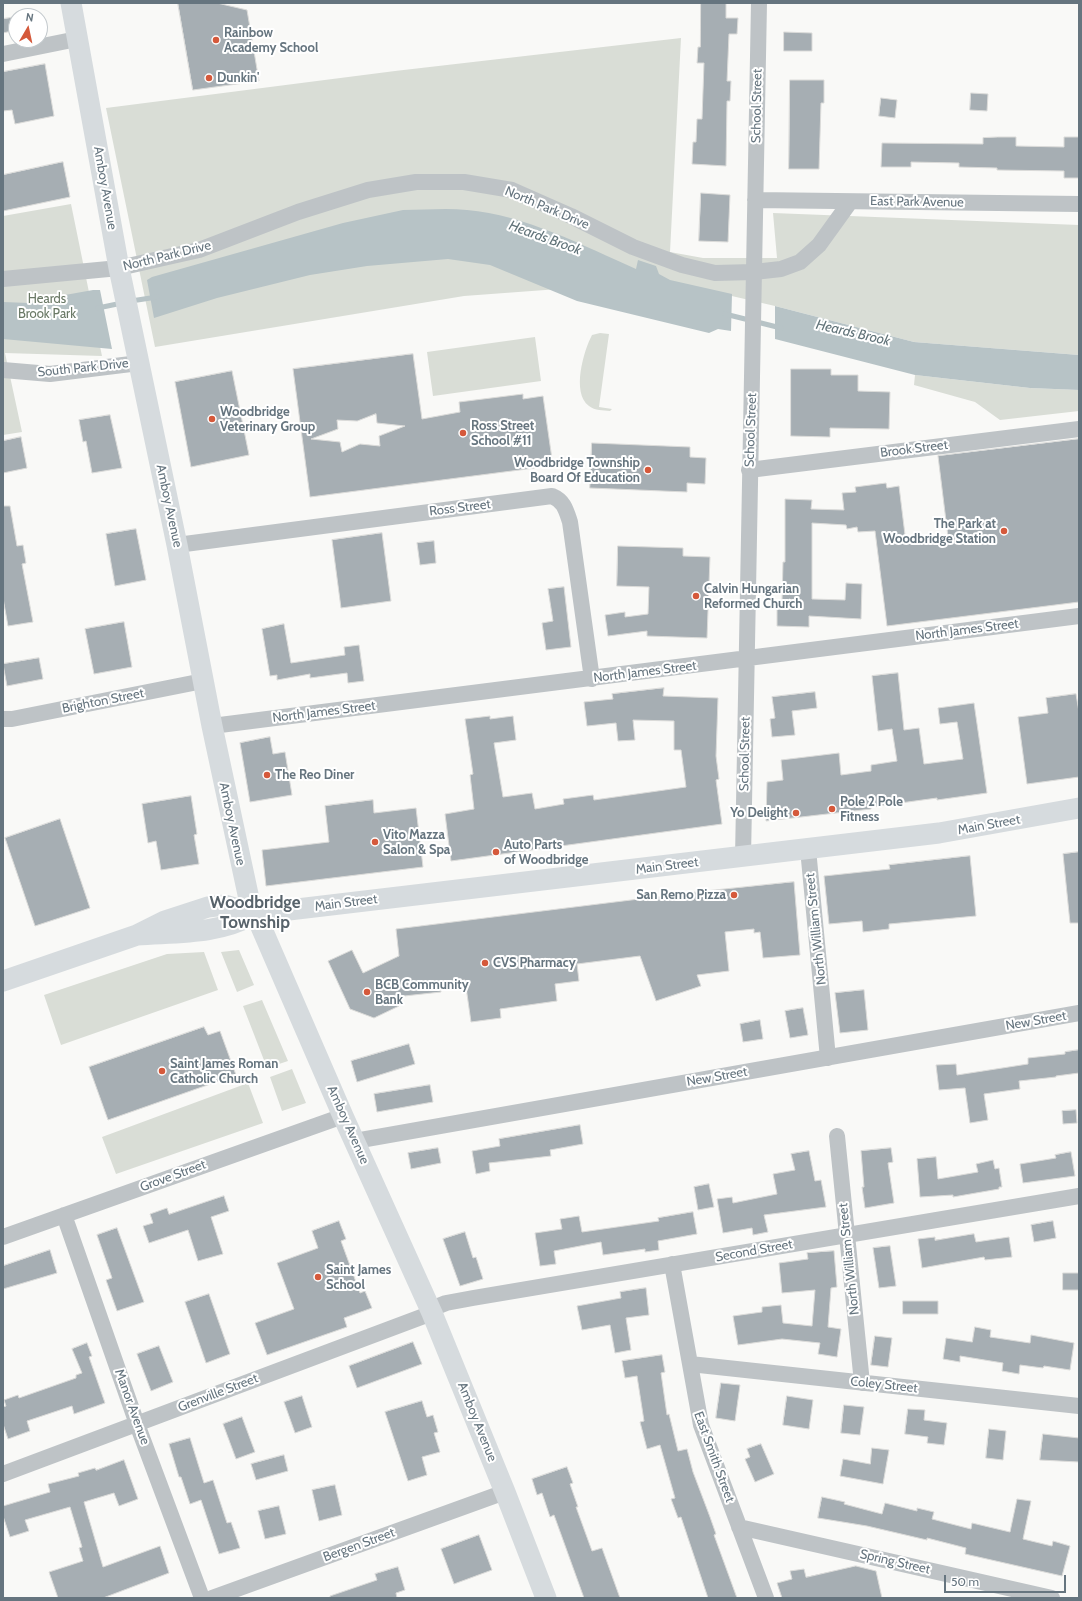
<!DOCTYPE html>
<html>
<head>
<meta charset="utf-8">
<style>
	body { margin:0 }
	#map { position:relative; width:1082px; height:1601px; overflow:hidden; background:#f9f9f7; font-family:Cabin,sans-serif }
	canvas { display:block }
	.frame { position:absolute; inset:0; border:4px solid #66757f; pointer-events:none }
	.north { position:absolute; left:8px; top:8px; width:40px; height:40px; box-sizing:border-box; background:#fff; border:1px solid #c2c8cc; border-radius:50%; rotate:9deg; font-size:11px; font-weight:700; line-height:16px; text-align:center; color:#66757f }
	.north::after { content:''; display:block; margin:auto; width:14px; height:18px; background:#d5593b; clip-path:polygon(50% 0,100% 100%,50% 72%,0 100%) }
	.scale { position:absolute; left:944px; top:1575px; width:122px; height:18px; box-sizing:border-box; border:2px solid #66757f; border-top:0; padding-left:5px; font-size:12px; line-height:14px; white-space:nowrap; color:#66757f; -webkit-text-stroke:3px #fff; paint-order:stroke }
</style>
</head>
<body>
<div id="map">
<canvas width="1082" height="1601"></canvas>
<div class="frame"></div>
<div class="north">N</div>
<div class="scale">50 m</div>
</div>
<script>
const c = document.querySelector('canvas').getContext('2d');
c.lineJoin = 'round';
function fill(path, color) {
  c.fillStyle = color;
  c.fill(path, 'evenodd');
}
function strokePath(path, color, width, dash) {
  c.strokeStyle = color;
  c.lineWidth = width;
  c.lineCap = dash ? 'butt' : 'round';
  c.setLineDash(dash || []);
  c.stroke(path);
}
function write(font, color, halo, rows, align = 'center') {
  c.font = font + ' Cabin,sans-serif';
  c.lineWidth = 4;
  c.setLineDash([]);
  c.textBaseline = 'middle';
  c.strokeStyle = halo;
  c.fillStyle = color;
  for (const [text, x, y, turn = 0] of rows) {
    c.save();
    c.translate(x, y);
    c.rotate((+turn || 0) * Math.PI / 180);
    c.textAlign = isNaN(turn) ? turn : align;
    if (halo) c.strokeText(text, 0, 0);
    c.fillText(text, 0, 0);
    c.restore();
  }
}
fill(new Path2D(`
	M681 38 670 252 703 258H777L773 213 1079 225V355L914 342 775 306 667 281 464 296 155 347 106 108 395 71Z
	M71 204 102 356 5 353 22 432 3 435V216Z
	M600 333 609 334 599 407 612 409 610 411C603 410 595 411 589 406 571 393 584 350 592 335Z
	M535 337 541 381 433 396 427 352Z
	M915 375 1030 388 1079 390V411L1000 420 975 402 914 385Z
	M239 950 254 985 237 992 221 952Z
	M204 952 218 990 61 1045 44 995 167 954Z
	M262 1000 288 1061 267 1068 243 1006Z
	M292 1069 306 1103 282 1111 270 1077Z
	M248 1083 263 1123 116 1174 102 1137Z`), '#d9ddd6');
fill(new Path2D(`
	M403 210C424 210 446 208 467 210 525 215 584 246 636 269L638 260 656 266 659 274 670 280 732 294 731 331 718 329 709 333 577 301 490 265 448 259 367 266 310 275 217 298 154 318 147 280 152 277 343 223Z
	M93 290H100L112 349 3 339V302L55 304 65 295Z
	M775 306 914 342 1079 355V390L1030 388 915 375 775 339Z`), '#b7c3c6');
strokePath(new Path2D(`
	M131 301 157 297
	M98 308 122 303
	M725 314 781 328`), '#b7c3c6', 5);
const building = new Path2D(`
	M178 3H217L247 10 259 81 193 90Z
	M701 3H726V18H738L737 34H729L727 81H731L730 101H727L726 166 692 164 693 142H696L697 119H702L704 63H697L698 47H700Z
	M16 17V30L3 33V19Z
	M784 32 812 33V51H784Z
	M45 64 54 116 15 124 12 110 3 111V72Z
	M790 80H824V103H821L819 169H789Z
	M971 93 988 94 987 111 970 110Z
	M881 98 897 100 895 118 879 116Z
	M998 137H1016V146L1064 147V137H1079V178H1064V171L997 170V168L959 167V163L911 162V167H881L882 143 983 144V138Z
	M63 162 70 197 3 211V175Z
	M701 193 730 195 728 242 699 241Z
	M413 354 422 419 460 412 459 402 523 394V399L543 396 552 459 534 462 535 468 310 497 293 369ZM376 414 377 423 405 426 379 436 380 446 360 444 342 452 340 442 311 439 338 429 337 420 357 421Z
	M791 369H831V375H858V391L890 392 889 429 830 428V437L791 436Z
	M232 371 249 455 191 467 175 382Z
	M110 415 122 468 92 473 86 441 83 442 79 420Z
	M21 437 27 468 3 473V441Z
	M1079 439V602L887 626 875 531 858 532 857 527 847 529 846 525 812 523V599L845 600 846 583 862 584 861 619 809 616V627L777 626V602H782L783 562H785V499L812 500 811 509 844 510 842 493 856 492 855 487 886 483 887 488 899 486 906 543 948 537 938 456Z
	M592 443 690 447V457L706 458 705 484 687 483V492L590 488Z
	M3 506H10L17 546 23 545 26 563 22 564 33 622 8 626 3 598Z
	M136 529 146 580 115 586 106 534Z
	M382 533 391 601 341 608 332 540Z
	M434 541 436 563 420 565 417 543Z
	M618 546 683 548V556L710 557 707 638 647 636V631L608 636 605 615 625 612V617L648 614 649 587 617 586Z
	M564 587 571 647 546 650 542 623 553 621 548 589Z
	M124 622 132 667 94 674 85 629Z
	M284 624 291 663 345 655 344 647 359 645 364 681 348 683 347 673 310 678V674L277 680V675L270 676 262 629Z
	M39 658 43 679 7 686 3 664Z
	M898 673 904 730 919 728 924 764 963 759 957 722 940 724 938 708 974 703 987 793 937 800V798L871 807V809L766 821 767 782 783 780 781 760 839 753 841 775 871 771V765L897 761 892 729 878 731 872 676Z
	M664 688 663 696 718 698 716 756 719 779 716 780 722 824 451 861 445 814 474 809 470 775 473 774 465 719 490 716V719L513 716 516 740 494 743 503 797 532 793 535 809 564 804 563 799 593 795 594 800 686 787 681 750H674V721L633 720 635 740 618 741 616 723 587 726 584 702 613 699 612 694Z
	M815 692 817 708 792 711 795 735 772 737 770 719 775 718 772 697Z
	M1076 694 1079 712V777L1027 784 1018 717 1048 713 1046 698Z
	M270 737 273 754 285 752 292 795 250 802 240 743Z
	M191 796 197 834 194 835 199 864 161 870 156 841 148 843 142 804Z
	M373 800 374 813 416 808 423 867 266 886 262 850 329 842 325 806Z
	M60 819 90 908 35 926 5 838Z
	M1079 852V923H1070L1063 854Z
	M970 856 976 916 889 924V929L863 932 862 921 829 924 824 876 890 869 889 865Z
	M794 882 800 955 763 958 760 932 754 933V929L725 932 729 971 697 975 701 986 656 1001 640 956 577 964 579 981 555 984 557 1001 500 1009 501 1018 471 1022 465 980 440 983 441 992 395 997 399 1006 374 1018 350 1009 328 961 352 950 363 973 399 956 396 929 696 892Z
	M864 990 868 1030 840 1033 835 993Z
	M803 1008 808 1035 790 1038 785 1011Z
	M760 1020 763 1039 743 1042 740 1024Z
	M204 1027 208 1035 220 1031 236 1075 108 1120 89 1067Z
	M409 1044 415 1064 357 1082 351 1061Z
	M1079 1050V1073L1056 1076V1077L1019 1081 1020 1089 984 1094 988 1120 970 1123 965 1088 939 1090 936 1065 956 1064 957 1075 1028 1064V1058L1065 1054V1052Z
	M430 1085 433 1102 377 1112 374 1094Z
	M1076 1110 1077 1123 1063 1124 1062 1111Z
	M580 1125 583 1144 550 1150 551 1156 489 1163 490 1171 476 1174 472 1151 500 1146 499 1139Z
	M438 1148 441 1163 411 1169 408 1153Z
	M891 1148 893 1162 888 1163 894 1203 865 1208 862 1187H864L861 1151Z
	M809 1151 815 1181 821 1180 826 1207 764 1215 768 1232 753 1235 752 1228 723 1233 717 1199 732 1197 733 1203 777 1194 773 1174 795 1170 791 1154Z
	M1071 1152 1075 1176 1023 1183 1020 1164 1056 1158 1055 1155Z
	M936 1157 938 1179 978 1172 976 1164 993 1160 995 1169 999 1168 1002 1187H999V1189L953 1197V1195L920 1197 917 1159Z
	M709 1184 714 1207 698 1210 694 1187Z
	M224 1196 229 1211 211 1217 223 1254 198 1261 188 1230 149 1243 143 1226 153 1223 150 1214 167 1208 169 1214Z
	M693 1212 697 1234 658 1241 659 1250 645 1252V1249L603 1255 601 1242 554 1251 556 1264 540 1266 535 1233 562 1229 560 1219 579 1216 582 1232 659 1221 658 1218Z
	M339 1221 346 1239 341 1241 360 1293 365 1291 372 1308 344 1318 347 1327 267 1355 255 1323 294 1309 277 1263 318 1248 312 1231Z
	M1053 1221 1056 1238 1034 1242 1031 1225Z
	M117 1228 144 1302 117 1311 106 1280 112 1278 97 1235Z
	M465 1232 473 1258 476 1257 483 1279 460 1286 443 1239Z
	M974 1234 976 1242 1009 1237 1012 1257 985 1260 984 1257 922 1268 918 1239 935 1237V1240Z
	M890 1246 896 1286 879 1288 873 1248Z
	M50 1250 57 1273 3 1289V1266Z
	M834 1251 837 1287 831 1288 828 1327 841 1329 837 1357 818 1354 820 1343 782 1339 738 1345 733 1316 762 1312V1307L781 1305 783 1323 812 1326 815 1290 782 1293 779 1263 808 1259 807 1253Z
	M1063 1273H1079V1290H1063Z
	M646 1288 649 1315 626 1318 631 1350 615 1353 610 1325 582 1330 577 1306 621 1298 620 1292Z
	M209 1294 230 1354 206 1363 185 1302Z
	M903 1301H938V1314H903Z
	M975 1327 991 1330 990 1337 1030 1343 1031 1335 1074 1343 1070 1370 1044 1366 1043 1368 1020 1365 1019 1374 1002 1371 1003 1363 960 1356V1362L943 1359 946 1338 972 1342Z
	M875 1336 892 1338 888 1367 871 1365Z
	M413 1342 422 1364 357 1388 349 1366Z
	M87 1343 92 1356 89 1357 105 1403 74 1414 72 1406 27 1421 30 1431 8 1439 3 1424V1407L6 1406 4 1400 18 1395 19 1398 76 1378V1375L82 1373 72 1349Z
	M159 1346 173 1382 151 1391 137 1354Z
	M662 1355 665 1372 661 1373 667 1415 669 1414 678 1451 687 1449 693 1472 710 1517 716 1534 714 1535 737 1598H708L681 1517 678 1518 671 1499 675 1498 660 1445 647 1449 640 1422 644 1421 637 1376 625 1378 622 1361Z
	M721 1383 740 1385 735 1421 716 1418Z
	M302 1396 312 1427 295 1433 284 1402Z
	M787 1396 813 1400 809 1429 783 1425Z
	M422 1401 427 1417 433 1415 438 1432 434 1433 440 1452 422 1457 427 1475 408 1481 385 1412Z
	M844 1405 864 1407 860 1435 841 1433Z
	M908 1409 925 1410 924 1420 947 1423 944 1445 927 1443 928 1437 905 1434Z
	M242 1417 255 1452 236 1459 223 1424Z
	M989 1429 1006 1431 1003 1460 986 1458Z
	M1043 1434 1079 1438V1462L1040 1460Z
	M190 1438 204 1483 213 1480 227 1523 231 1522 240 1548 219 1554 201 1500 190 1504 181 1477H179L169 1444Z
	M761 1444 774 1474 755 1482 745 1459 750 1457 747 1449Z
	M872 1448 889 1450 883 1484 840 1476 843 1459 870 1464Z
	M284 1455 288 1471 256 1480 251 1464Z
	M124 1460 138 1499 119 1506 114 1493 84 1502 103 1567 160 1546 169 1573 103 1598H58L49 1572 83 1561 79 1548 82 1547 70 1507 25 1520 29 1531 10 1537 3 1516V1506L50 1492 48 1484 79 1476 78 1473 95 1468 96 1470Z
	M567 1467 573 1483 570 1484 578 1507H576L592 1551 602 1548 620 1598H584L554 1515 550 1517 542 1493 537 1495 532 1479Z
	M335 1485 342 1515 319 1521 312 1490Z
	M822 1497 845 1502 844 1504 882 1514 885 1503 917 1511V1508L934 1512 932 1519 971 1529 972 1523 1010 1532 1017 1499 1031 1501 1023 1539 1052 1546 1053 1541 1070 1546 1062 1576 965 1554 966 1548 927 1538V1540L867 1526 818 1518Z
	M279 1506 286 1534 265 1539 258 1511Z
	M479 1535 492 1570 454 1584 441 1549Z
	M856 1566 876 1571 882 1598H782L777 1583 792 1579 790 1571 804 1569 806 1577Z
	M398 1567 405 1590 396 1593 397 1598H330V1596L377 1580 375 1574Z`);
fill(building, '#a6aeb3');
strokePath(building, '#dbdbd9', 1);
strokePath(new Path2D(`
	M3 54 77 39
	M755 200 1079 204
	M3 279 119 268 199 250 298 212 368 190 416 182H464L512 190 571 216 633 247 682 265 715 273 754 272 781 269 800 262 819 245 850 202
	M3 370 50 374 139 363
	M749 470 1079 429
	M177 545 552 496C564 501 566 510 570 522L592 679
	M3 719H12L203 681
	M212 726 1079 616
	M808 849 828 1058
	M743 857 759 3
	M837 1136 862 1383
	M355 1141 1079 1013
	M64 1215 137 1424 202 1598
	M3 1237 343 1116
	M672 1264 701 1425 766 1598
	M431 1309 446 1303 473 1298 1079 1196
	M690 1364 1079 1406
	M3 1474 432 1313
	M739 1527 1052 1598
	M212 1598 505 1492`), '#bec3c6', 16);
strokePath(new Path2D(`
	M71 3 119 268 177 545 212 726 249 899 343 1116 432 1313 505 1492 546 1598
	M137 935C179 932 216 935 255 914L939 833 1079 808
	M3 981 137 935 165 921 208 907 225 905 255 914`), '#d6dbde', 21);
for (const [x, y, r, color] of [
	[216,40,4,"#d5593b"],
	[209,78,4,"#d5593b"],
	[212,419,4,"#d5593b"],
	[463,433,4,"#d5593b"],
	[648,470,4,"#d5593b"],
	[1004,531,4,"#d5593b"],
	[696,596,4,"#d5593b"],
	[267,775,4,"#d5593b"],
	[832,809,4,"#d5593b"],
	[796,813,4,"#d5593b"],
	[375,842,4,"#d5593b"],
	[496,852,4,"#d5593b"],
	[734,895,4,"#d5593b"],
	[485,963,4,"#d5593b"],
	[367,992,4,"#d5593b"],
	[162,1071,4,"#d5593b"],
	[318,1277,4,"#d5593b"]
]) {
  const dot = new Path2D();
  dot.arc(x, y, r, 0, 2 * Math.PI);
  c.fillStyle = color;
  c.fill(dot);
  strokePath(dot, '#fff', 1.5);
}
write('bold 13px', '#66757f', '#fff', [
	["Rainbow",224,33],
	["Academy School",224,48],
	["Dunkin'",217,78],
	["Woodbridge",220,412],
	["Veterinary Group",220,427],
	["Ross Street",471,426],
	["School #11",471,441],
	["Woodbridge Township",640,463,"right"],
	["Board Of Education",640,478,"right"],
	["The Park at",996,524,"right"],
	["Woodbridge Station",996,539,"right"],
	["Calvin Hungarian",704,589],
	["Reformed Church",704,604],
	["The Reo Diner",275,775],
	["Pole 2 Pole",840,802],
	["Fitness",840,817],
	["Yo Delight",788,813,"right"],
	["Vito Mazza",383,835],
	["Salon & Spa",383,850],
	["Auto Parts",504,845],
	["of Woodbridge",504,860],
	["San Remo Pizza",726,895,"right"],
	["CVS Pharmacy",493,963],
	["BCB Community",375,985],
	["Bank",375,1000],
	["Saint James Roman",170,1064],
	["Catholic Church",170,1079],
	["Saint James",326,1270],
	["School",326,1285]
], 'left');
write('13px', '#66757f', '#fff', [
	["School Street",757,106,-89],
	["Amboy Avenue",105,188,80],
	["East Park Avenue",917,202,1],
	["North Park Drive",547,208,23],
	["North Park Drive",167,256,-14],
	["South Park Drive",83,368,-6],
	["School Street",751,430,-88],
	["Brook Street",914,449,-7],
	["Amboy Avenue",169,506,78],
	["Ross Street",460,508,-7],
	["North James Street",967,630,-7],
	["North James Street",645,672,-7],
	["Brighton Street",103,701,-11],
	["North James Street",324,712,-7],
	["School Street",745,754,-89],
	["Amboy Avenue",232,824,78],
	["Main Street",989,825,-10],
	["Main Street",667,866,-7],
	["Main Street",346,903,-7],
	["North William Street",816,929,-96],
	["New Street",1036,1021,-10],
	["New Street",717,1077,-10],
	["Amboy Avenue",348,1125,66],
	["Grove Street",173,1176,-20],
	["Second Street",754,1251,-10],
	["North William Street",849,1259,-96],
	["Coley Street",884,1385,6],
	["Grenville Street",218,1393,-21],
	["Manor Avenue",132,1407,70],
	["Amboy Avenue",477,1422,68],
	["East Smith Street",714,1457,70],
	["Bergen Street",359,1545,-20],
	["Spring Street",895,1562,13]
]);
write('13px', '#697865', '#fff', [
	["Heards",47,299],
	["Brook Park",47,314]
]);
write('italic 14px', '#617379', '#fff', [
	["Heards Brook",545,238,20],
	["Heards Brook",853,333,13]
]);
write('bold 17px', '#58636b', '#fff', [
	["Woodbridge",255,903],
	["Township",255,923]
]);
</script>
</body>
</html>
